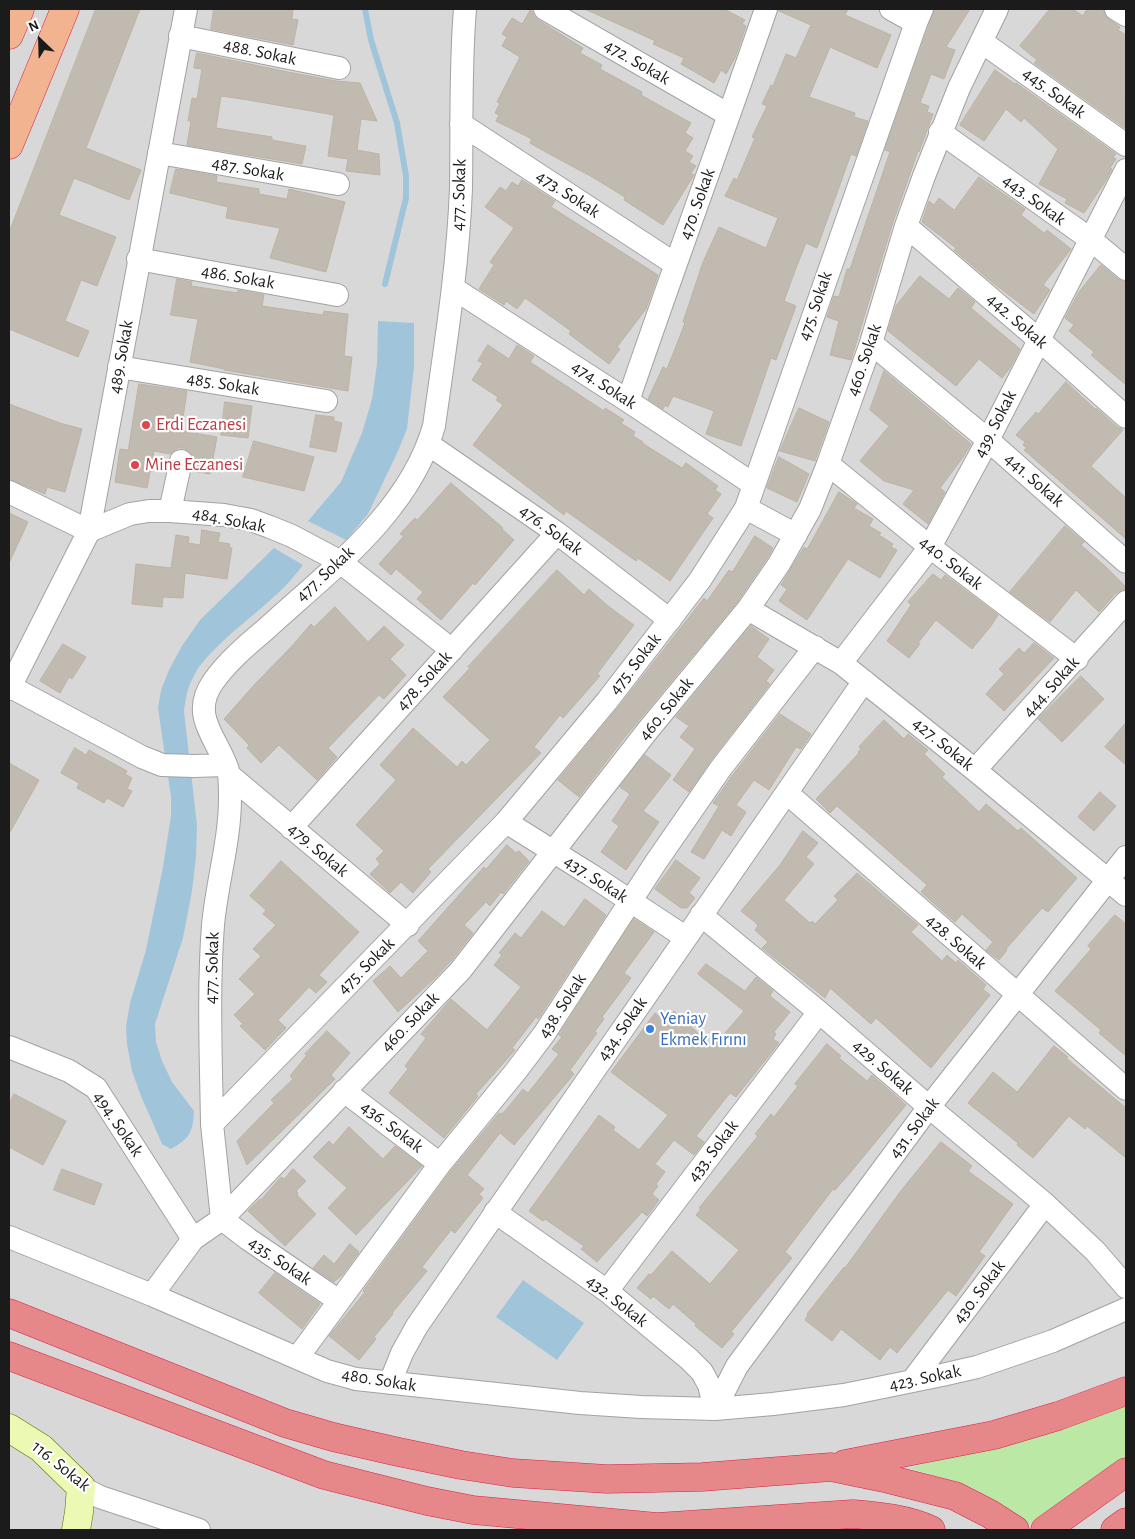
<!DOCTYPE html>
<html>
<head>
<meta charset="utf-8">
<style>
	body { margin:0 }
	#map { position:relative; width:1135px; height:1539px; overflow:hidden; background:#edebe0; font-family:"Alegreya Sans",sans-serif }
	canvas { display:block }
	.frame { position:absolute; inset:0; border:10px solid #1b1b1b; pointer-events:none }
	.north { position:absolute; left:15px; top:15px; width:50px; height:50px; -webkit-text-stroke:4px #fff; paint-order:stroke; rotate:336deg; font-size:14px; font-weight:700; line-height:20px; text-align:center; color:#1b1b1b }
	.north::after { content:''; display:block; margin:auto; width:18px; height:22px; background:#1b1b1b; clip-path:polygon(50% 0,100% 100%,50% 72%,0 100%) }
</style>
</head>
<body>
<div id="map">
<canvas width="1135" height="1539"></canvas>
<div class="frame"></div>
<div class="north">N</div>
</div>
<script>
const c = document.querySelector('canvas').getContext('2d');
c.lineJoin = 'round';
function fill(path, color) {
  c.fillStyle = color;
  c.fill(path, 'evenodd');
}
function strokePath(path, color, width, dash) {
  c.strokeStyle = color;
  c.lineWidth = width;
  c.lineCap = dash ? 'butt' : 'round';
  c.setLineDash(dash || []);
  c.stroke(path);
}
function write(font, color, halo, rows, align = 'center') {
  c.font = font + ' "Alegreya Sans",sans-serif';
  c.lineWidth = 4.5;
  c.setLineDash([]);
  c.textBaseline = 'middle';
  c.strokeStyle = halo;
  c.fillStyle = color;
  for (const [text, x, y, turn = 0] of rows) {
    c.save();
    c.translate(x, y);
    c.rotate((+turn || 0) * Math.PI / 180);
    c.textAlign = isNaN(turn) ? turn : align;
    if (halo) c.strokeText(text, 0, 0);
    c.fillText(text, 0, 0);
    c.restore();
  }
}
fill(new Path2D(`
	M9 9H1126V1530H9Z`), '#d9d8d8');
fill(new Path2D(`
	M1126 1406V1456L1030 1524 977 1490 957 1482 909 1468 1035 1438Z`), '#bce8a5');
fill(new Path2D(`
	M378 321 414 323V367L407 429 398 451 368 514 346 540 308 521 341 482 362 433 372 399 377 364Z
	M274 548 303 565C279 598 245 619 217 647 208 656 198 666 193 678 187 688 186 699 184 711L197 825 196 857 192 891 183 938 155 1024 156 1042 162 1061 172 1082 194 1111C193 1132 190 1138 171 1149L162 1144 141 1096 132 1071 127 1044 126 1026 130 1003 146 950 163 867 171 816V797L158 708 161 690 169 670 182 646 200 620Z
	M523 1280 584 1323 557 1360 496 1317Z`), '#a0c5db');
strokePath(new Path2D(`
	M365 9 371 40 397 123 406 176V198L385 284`), '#a0c5db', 6);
const building = new Path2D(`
	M96 9H140L86 148 141 170 129 200 74 178 59 215 116 237 97 286 81 280 65 321 89 331 78 357 9 329V233Z
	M214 9H293L292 19 298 20 293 45 211 29Z
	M531 9 534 16 538 20 583 48 580 53 602 65 600 69 642 92 641 95 691 123 685 133 693 138 685 151 693 156 689 162 696 166 691 173 694 175 663 225 624 200 625 197 594 178 542 150 530 143 532 139 496 121 499 115 495 113 500 103 497 102 520 57 502 46 507 37 502 34 512 18 522 24Z
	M585 9H724L745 20 742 24 746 26 735 58 726 74 721 70 714 83 681 64 684 58 653 44 655 41Z
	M779 9H848L845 15 891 35 877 68 830 47 809 97 855 113 854 117 868 121 856 156 851 154 817 248 806 243 796 268 784 301 796 306 776 360 771 358 741 446 706 434 714 411 673 396 668 407 665 405 663 409 648 399 663 367 667 369 685 323 683 322 703 262 719 227 766 248 778 218 725 196 734 178 737 180 755 138 752 137 767 106 762 104 771 85 773 86 786 54 796 58 811 25 779 11Z
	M935 9H970L946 47 955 50 944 79 931 74 920 103 929 106 927 112 933 114 919 152 918 151 893 222 851 360 830 355 839 321 827 317 834 296 839 297 847 269H850L890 152 885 150Z
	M1050 9H1073L1083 16 1087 9H1103L1105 16 1120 27 1118 30 1126 35 1125 128 1034 63 1037 60 1020 46Z
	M197 53 288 72 336 81 360 83 377 121 361 119 357 150 379 154 380 175 346 171 348 159 328 156 334 115 248 100 221 96 216 128 272 137V140L306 146 302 164 187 145 191 121H188L192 98 197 99 202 69 194 68Z
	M995 70 1015 84 1016 83 1116 154 1113 157 1116 159 1110 168 1112 169 1105 182 1084 213 1065 203 1067 199 1039 184 1058 149 1024 118 1021 122 1006 109 984 141 960 125Z
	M176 169 217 176 216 182 259 189V194L287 199 289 189 345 202 326 272 270 258 280 228 226 218 228 207 170 193Z
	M979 177 1025 209 1021 215 1044 233 1047 230 1071 249 1043 285 1050 290 1034 314 993 283 954 250 956 248 922 222 929 201 934 205 939 198 954 210Z
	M522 180 555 201 551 207 658 275 646 309 617 347 620 349 609 364 569 334 571 331 525 298 517 309 506 301 504 305 479 289 494 265 490 262 514 228 485 207 500 187 506 191 512 182 518 186Z
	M1101 265 1118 279 1126 282V385L1091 355 1094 352 1069 331 1074 325 1065 318 1079 292Z
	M920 276 949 299 958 288 975 302 971 308 1020 349 1010 368 1002 378 979 359 956 386 888 331 896 306Z
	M177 279 192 282 191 286 237 293 238 290 264 295 262 306 323 315 324 311 348 314 344 356 352 357 348 391 224 370V369L190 362 198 319 171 315Z
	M488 345 509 359 517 345 534 356 530 362 604 411 605 408 624 420 621 423 635 432 633 436 643 442 642 443 682 468 686 463 718 486 715 490 721 494 707 514 713 518 670 581 638 558 636 561 566 511 564 515 473 445 503 405 496 400 498 397 472 380 483 363 478 361Z
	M884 371 971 444 964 456 940 488 945 492 928 524 903 504 914 490 884 481 860 461 889 426 870 410Z
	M1066 382 1095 409 1096 408 1117 427 1123 430 1091 466 1126 498V539L1024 450 1027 448 1023 445 1025 442 1016 435 1036 412 1038 414Z
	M139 384 187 391 181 431 217 437 210 474 192 471 194 458 190 452 184 448H178L170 454 154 451 147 488 115 482 120 449 128 450Z
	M225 402 252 406 248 438 221 435Z
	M9 404 60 423 82 429 65 492 47 487 45 494 9 479Z
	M799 408 829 422 815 461 780 451Z
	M316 415 334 417V421L342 423 336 452 310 447Z
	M254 441 314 457 304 491 243 477Z
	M779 457 809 474 797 502 767 488Z
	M451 483 503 528 502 529 514 540 475 585 473 583 441 620 417 599 423 592 396 569 391 575 379 564 404 536 400 534 411 522 415 518 417 520Z
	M839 492 857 504 854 508 873 519 869 526 881 533 879 535 893 544 891 547 897 550 880 578 848 559 807 620 779 601 787 589 781 585 804 547 807 549Z
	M9 513 28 522 9 563Z
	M1065 526 1084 542 1081 545 1106 567 1126 587V589L1121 590 1116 593 1099 612 1076 590 1050 622 1010 592Z
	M202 530 220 533 218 542 230 544 229 548H232L227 579 185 573 183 598 163 597 162 607 132 604 136 564 171 568 176 535 189 537 188 543 200 545Z
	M755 536 773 548 768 557 738 601 625 737 579 797 558 780 617 709 704 598 707 601 729 570 732 572Z
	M557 570 584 595 589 589 608 606 634 625 597 674 600 676 563 718 560 715 534 747 541 753 428 869 431 872 413 893 401 882 390 893 370 874 380 864 376 859 384 851 356 825 396 780 380 765 413 728 457 767 462 761 466 765 490 740 443 697 470 668 468 667Z
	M933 574 941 580 945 575 998 615 991 626 972 649 936 620 918 643 920 644 909 658 887 641 911 605 908 602Z
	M335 607 368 642 384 626 404 645 390 659 406 675 384 699 379 695 328 748 337 757 317 780 279 745 261 763 247 748 249 745 224 719 255 684 291 647 311 624 314 627Z
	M751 626 769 639 757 657 774 670 766 681 770 684 711 760 689 792 673 780 695 749 680 737 689 726 676 717Z
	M1034 643 1054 658 1004 711 986 694 1004 674 999 669 1019 648 1024 653Z
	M63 644 86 657 72 679 69 677 60 693 40 681Z
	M1081 676 1104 699 1062 742 1038 719Z
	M780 714 811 734 801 749 796 747 769 790 754 780 736 805 746 812 731 836 722 830 704 859 691 852 719 806 713 803 732 776Z
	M884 720 904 739 908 734 928 750 924 754 945 774 942 777 979 812 986 804 1018 831 1021 828 1077 878 1048 912 1042 908 1006 949 1007 950 999 960 986 950 993 942 962 914 955 922 921 892 927 885 837 806 830 813 816 799 859 753 858 752 861 749 859 747Z
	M1126 723V765L1105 747Z
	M75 748 86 755 89 750 127 771 125 774 132 778 127 789 132 791 123 807 107 798 104 803 77 788 79 783 61 773Z
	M645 755 671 775 643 811 659 822 626 870 601 852 619 826 612 821 630 794 620 787Z
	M9 763 39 780 9 834Z
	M1100 792 1116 806 1094 831 1078 817Z
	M803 831 818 843 806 857 814 864 784 900 810 923 812 921 815 924 838 900 834 896 857 873 918 925 911 932 942 961 947 955 956 963 958 960 986 985 983 989 990 995 931 1068 876 1018 871 1024 830 988 825 998 762 948 768 942 755 930 758 926 755 922 741 911 780 865Z
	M507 845 516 853 519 851 529 861 503 894 501 892 490 906 486 902 464 925 473 933 451 961 436 977 398 1012 373 981 390 966 401 978 428 951 418 941 484 867 486 869Z
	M676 860 700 878 689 893 695 898 687 908H681L655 889Z
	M281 861 359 932 319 975 327 982 316 993 309 987 278 1020 286 1028 265 1050 240 1026 243 1024 234 1015 255 994 239 979 261 956 253 949 276 925 263 914 266 910 250 896Z
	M585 899 606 915 538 1019 536 1017 512 1048 515 1050 476 1094 478 1096 444 1138 389 1093 408 1069 405 1066 426 1038 421 1034 451 999 487 1030 521 987 494 965 502 955 499 953 515 933 521 938 542 911 564 927Z
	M1115 915 1126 924V1056L1099 1033 1101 1030 1055 991 1091 949 1088 946Z
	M634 919 654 932 624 973 631 978 602 1017 604 1019 595 1031 597 1033 570 1070 574 1074 514 1145 500 1133 467 1175 484 1189 479 1194 483 1198 455 1233 451 1230 422 1267 427 1271 392 1313 393 1314 374 1337 376 1339 359 1360 329 1336 365 1292 363 1291 450 1172 499 1113 501 1114 505 1111 523 1089 528 1093 559 1054 552 1049 562 1037 559 1035Z
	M706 964 745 991 756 977 773 991 770 996 790 1012 774 1032 776 1034 773 1039 779 1043 736 1097 730 1093 696 1136 704 1142 694 1155 674 1140 655 1164 665 1172 656 1184 658 1186 652 1194 659 1200 647 1216 642 1212 597 1262 581 1249 584 1246 545 1219 543 1221 529 1211 599 1115 615 1127 613 1130 639 1150 668 1115 611 1072 655 1013 666 1022 674 1011 713 1047 744 1011 698 974Z
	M327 1031 350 1053 331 1075 335 1079 247 1165 237 1141 274 1103 271 1100 293 1079 290 1076 307 1055 305 1054Z
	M827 1044 841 1056 839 1058 867 1081 872 1075 906 1105 850 1173 835 1190 833 1189 785 1252 792 1258 731 1332 734 1334 722 1348 695 1326 696 1324 673 1304 669 1309 653 1296 651 1299 637 1288 649 1274 651 1275 672 1251 710 1284 739 1250 696 1215 701 1209 699 1208 758 1136 755 1134 771 1114 774 1117 798 1086 795 1084Z
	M1054 1046 1068 1057 1066 1058 1126 1108V1158L1087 1126 1085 1129 1069 1116 1033 1158 1017 1145 1018 1143 968 1103 993 1072 1017 1092Z
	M14 1094 66 1121 43 1165 9 1147V1105Z
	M349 1127 383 1159 395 1146 422 1166 356 1235 328 1208 347 1188 313 1157 329 1141 333 1145Z
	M941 1142 972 1166 968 1171 1013 1204 979 1252 985 1256 956 1296 948 1290 897 1353 890 1347 880 1360 841 1329 832 1341 805 1320 808 1315 807 1314 844 1267 845 1268 900 1192Z
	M62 1169 102 1184 94 1205 54 1190Z
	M293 1169 306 1181 296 1191 298 1193 297 1195 316 1214 285 1246 248 1211 260 1199 261 1200 281 1177 284 1179Z
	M350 1244 359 1252 343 1274 334 1282 313 1268 324 1255 334 1264Z
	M275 1273 320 1304 302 1329 259 1293Z`);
fill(building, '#c1bab0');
strokePath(building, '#beb3a3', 1);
const minor = new Path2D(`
	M545 9 729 115
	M891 9 916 23
	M1116 9 1126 15
	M180 36 339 68
	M982 42 1126 145
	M461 124 675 264
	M940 132 1090 239 1126 269
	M159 153 338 184
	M906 226 1038 339 1126 417
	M138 259 337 295
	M453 288 628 401 753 484
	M871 343 988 440 1126 562
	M119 367 326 401
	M628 401C673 269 721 140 766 9
	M428 444 557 533 670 620
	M828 464 930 547 1077 659
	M9 492 89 531 130 514 149 511H170L224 515 251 520 270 527 292 536 339 561 452 650
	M746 508 796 535
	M170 511 181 461
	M748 609 841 663 975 770 1126 895
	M841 663 930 547 988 440 1126 170
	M9 686 142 757 162 765 194 766 225 765
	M9 689 89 531 186 9
	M975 770 1126 602
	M229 775 408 925
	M787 793 1126 1089
	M506 822 591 875 685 937
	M291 828 557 533
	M701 915 819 1012 929 1107 1045 1204 1095 1251 1126 1287
	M9 1047 69 1071 96 1088 193 1239
	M344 1091 440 1164
	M212 1124C211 1058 208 991 213 925 217 882 230 841 230 798 230 791 230 782 229 774 221 741 188 718 213 682 227 662 247 645 266 629 330 570 409 513 434 426 445 347 458 268 461 188 462 128 460 68 465 9
	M495 1212 607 1291 689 1359 702 1372 709 1385 715 1409
	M9 1237 152 1295 327 1371 356 1379 580 1403 641 1407 715 1409 773 1404 844 1395 942 1375 977 1367 1053 1341 1126 1309
	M607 1291 819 1012
	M152 1295 193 1239 222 1219 460 971 648 730 748 609 779 564 810 509 828 464 871 343 906 226 924 176 959 88 997 9
	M339 1301 248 1239 222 1219 212 1124 506 822 607 701 700 580 746 508 916 23 922 9
	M298 1357 440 1164 516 1071 544 1034 656 862 721 768 815 647
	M912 1381 1045 1204
	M390 1383 402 1353 417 1326 864 681
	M715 1409 737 1366 929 1107 1126 857
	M81 1487 100 1497 199 1530`);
const secondary = new Path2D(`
	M9 1428 41 1448 81 1487 79 1512 76 1530`);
const trunk = new Path2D(`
	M9 35 20 9
	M9 145 65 9`);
const motorway = new Path2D(`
	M9 1313 285 1423 333 1437 394 1451 461 1465 513 1473 607 1479 702 1477 831 1467 884 1478 955 1496 990 1514 1015 1530
	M9 1356 324 1475 427 1501 473 1510 657 1527 853 1514C879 1516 907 1519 931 1530
	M845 1464 994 1435 1058 1416 1126 1391
	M1045 1530 1126 1472
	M1115 1530 1126 1522`);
strokePath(minor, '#a2a2a2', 24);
strokePath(secondary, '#557004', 29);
strokePath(trunk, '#d62346', 29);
strokePath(motorway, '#d62346', 29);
strokePath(minor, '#fff', 22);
strokePath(secondary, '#ebf9b2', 28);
strokePath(trunk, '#f1b390', 28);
strokePath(motorway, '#e6878a', 28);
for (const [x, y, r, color] of [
	[146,425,5,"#e0444e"],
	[135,465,5,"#e0444e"],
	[650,1029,5,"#3f7fe0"]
]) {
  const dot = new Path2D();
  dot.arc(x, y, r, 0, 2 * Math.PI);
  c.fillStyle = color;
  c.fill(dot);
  strokePath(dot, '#fff', 2);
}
write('18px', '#1b1b1b', '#fff', [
	["488. Sokak",260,52,12],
	["472. Sokak",637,62,30],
	["445. Sokak",1054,93,36],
	["487. Sokak",248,169,10],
	["473. Sokak",568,194,33],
	["477. Sokak",459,195,-88],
	["443. Sokak",1034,200,36],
	["470. Sokak",697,204,-70],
	["486. Sokak",238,277,10],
	["475. Sokak",815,306,-71],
	["442. Sokak",1017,321,41],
	["489. Sokak",121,357,-80],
	["460. Sokak",864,360,-71],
	["485. Sokak",223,384,9],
	["474. Sokak",604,385,33],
	["439. Sokak",995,424,-63],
	["441. Sokak",1034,480,41],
	["484. Sokak",229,520,11],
	["476. Sokak",551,530,36],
	["440. Sokak",951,563,38],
	["477. Sokak",325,574,-43],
	["475. Sokak",635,664,-52],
	["478. Sokak",424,681,-48],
	["444. Sokak",1051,687,-48],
	["460. Sokak",666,709,-51],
	["427. Sokak",943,744,39],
	["479. Sokak",318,850,40],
	["437. Sokak",596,879,33],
	["428. Sokak",956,942,41],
	["475. Sokak",366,966,-45],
	["477. Sokak",212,968,-88],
	["438. Sokak",562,1006,-57],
	["460. Sokak",410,1022,-46],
	["434. Sokak",622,1029,-55],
	["429. Sokak",883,1067,41],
	["494. Sokak",118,1124,56],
	["436. Sokak",392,1127,37],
	["431. Sokak",914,1128,-53],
	["433. Sokak",713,1151,-53],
	["435. Sokak",280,1261,34],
	["430. Sokak",979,1292,-53],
	["432. Sokak",617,1301,38],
	["423. Sokak",925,1378,-12],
	["480. Sokak",379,1380,9],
	["116. Sokak",61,1466,39]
]);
write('18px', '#be3a42', '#fff', [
	["Erdi Eczanesi",156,425],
	["Mine Eczanesi",145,465]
], 'left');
write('18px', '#366cbe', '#fff', [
	["Yeniay",660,1019],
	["Ekmek Fırını",660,1040]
], 'left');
</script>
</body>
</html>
